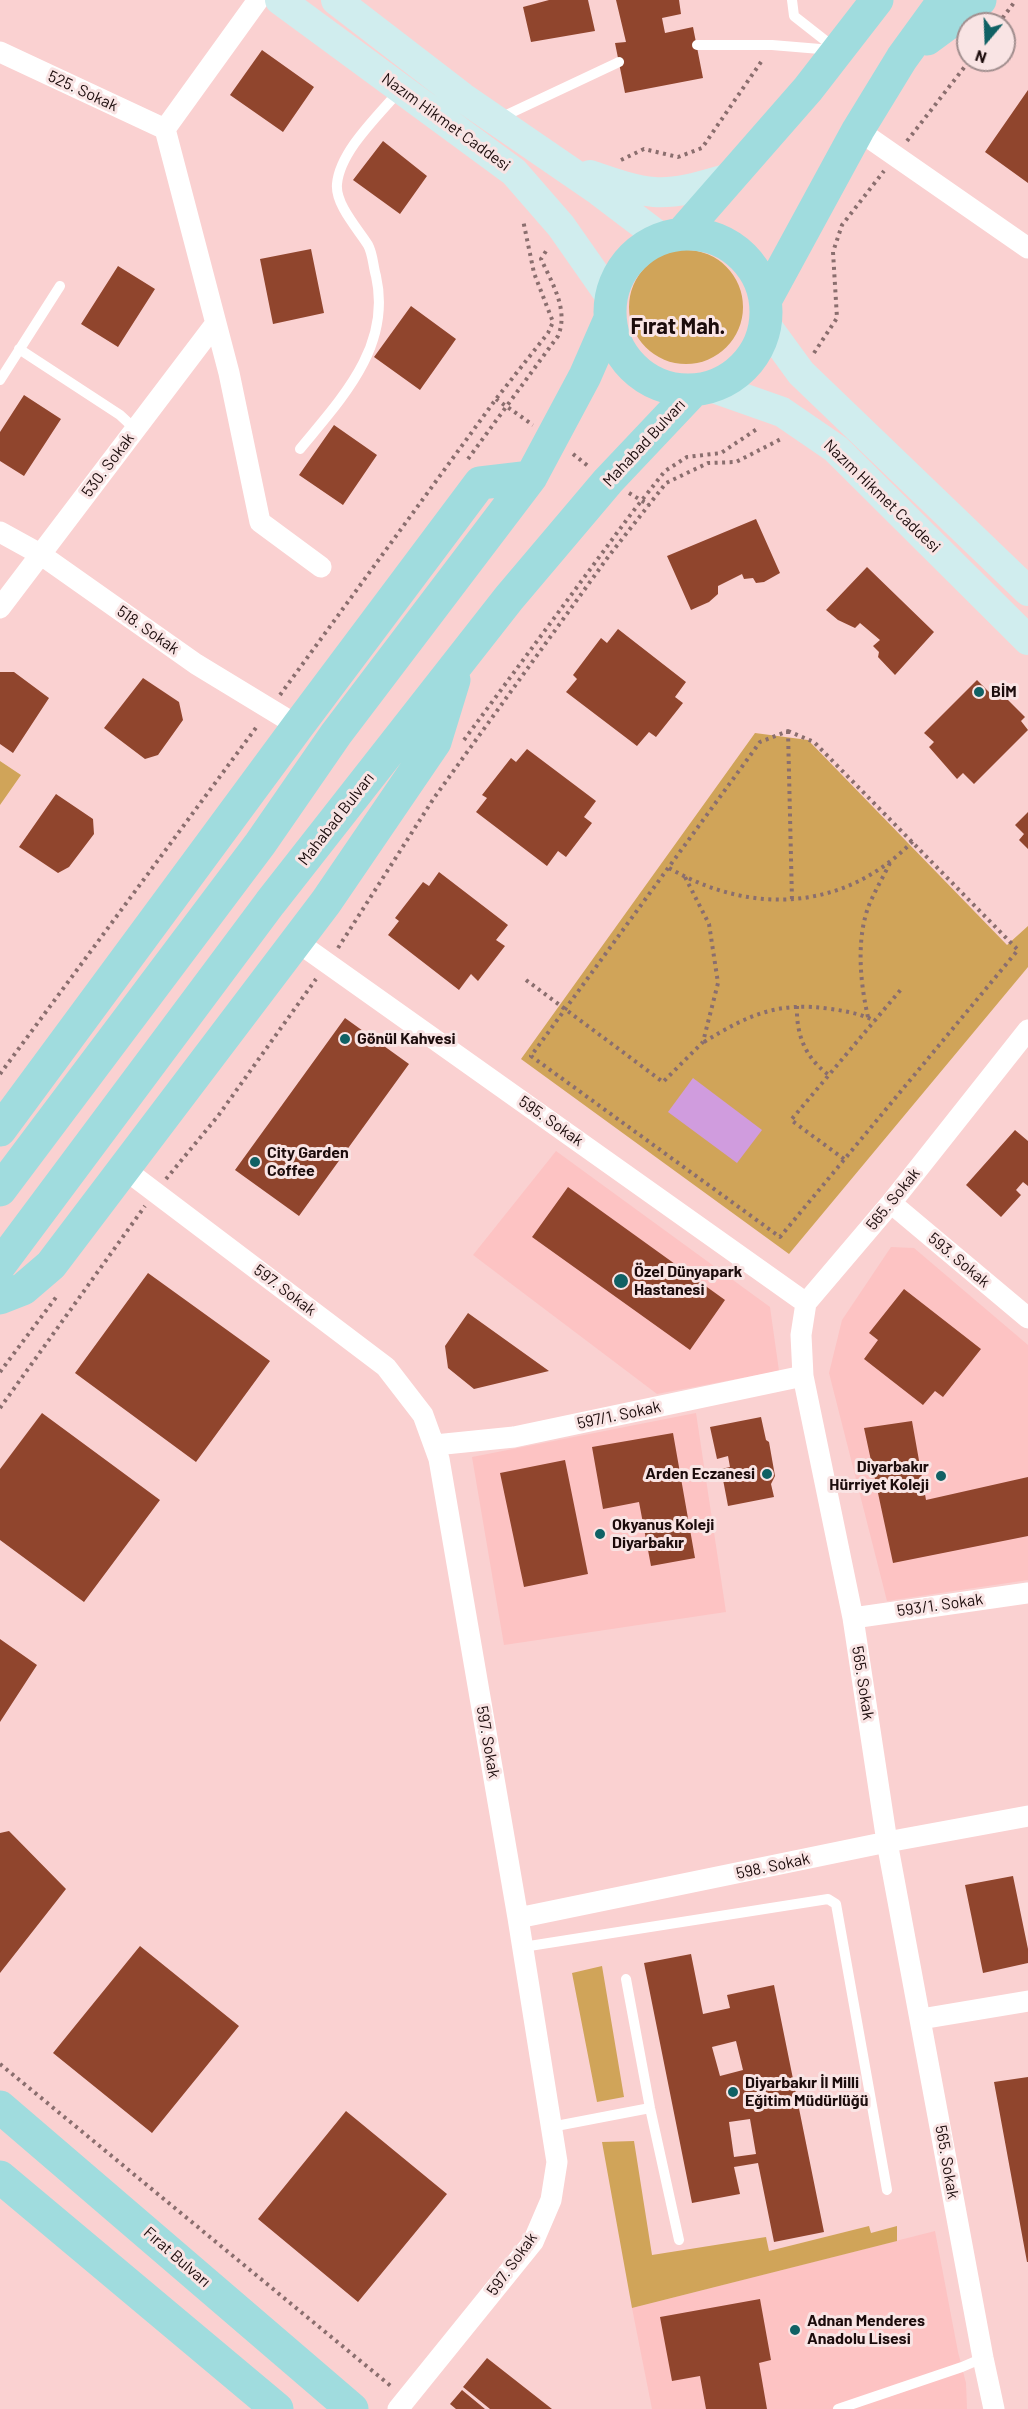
<!DOCTYPE html>
<html>
<head>
<meta charset="utf-8">
<style>
	body { margin:0 }
	#map { position:relative; width:1028px; height:2409px; overflow:hidden; background:#fad1d1; font-family:Barlow,sans-serif }
	canvas { display:block }
	.north { position:absolute; left:956px; top:12px; width:60px; height:60px; box-sizing:border-box; background:#f9e4e4; border:2px solid #a18e8e; border-radius:50%; rotate:199deg; font-size:16px; font-weight:700; line-height:24px; text-align:center; color:#1c0c0c }
	.north::after { content:''; display:block; margin:auto; width:21px; height:27px; background:#106164; clip-path:polygon(50% 0,100% 100%,50% 72%,0 100%) }
</style>
</head>
<body>
<div id="map">
<canvas width="1028" height="2409"></canvas>
<div class="north">N</div>
</div>
<script>
const c = document.querySelector('canvas').getContext('2d');
c.lineJoin = 'round';
function fill(path, color) {
  c.fillStyle = color;
  c.fill(path, 'evenodd');
}
function strokePath(path, color, width, dash) {
  c.strokeStyle = color;
  c.lineWidth = width;
  c.lineCap = dash ? 'butt' : 'round';
  c.setLineDash(dash || []);
  c.stroke(path);
}
function write(font, color, halo, rows, align = 'center') {
  c.font = font + ' Barlow,sans-serif';
  c.lineWidth = 6;
  c.setLineDash([]);
  c.textBaseline = 'middle';
  c.strokeStyle = halo;
  c.fillStyle = color;
  for (const [text, x, y, turn = 0] of rows) {
    c.save();
    c.translate(x, y);
    c.rotate((+turn || 0) * Math.PI / 180);
    c.textAlign = isNaN(turn) ? turn : align;
    if (halo) c.strokeText(text, 0, 0);
    c.fillText(text, 0, 0);
    c.restore();
  }
}
fill(new Path2D(`
	M556 1151 770 1307 779 1371 657 1394 473 1255Z
	M891 1247 914 1248 1028 1345V1580L887 1601 829 1373 842 1320Z
	M696 1413 726 1612 504 1645 472 1457Z
	M935 2231 958 2352 966 2383 967 2409H652L632 2308Z`), '#fdc3c3');
fill(new Path2D(`
	M629 307a57 57 0 1 1 114 0a57 57 0 1 1-114 0Z
	M755 733 808 740 1007 945 1028 926V967L789 1254 521 1059Z
	M0 761 21 775 0 805Z
	M602 1966 624 2097 597 2102 572 1973Z
	M634 2141 652 2255 766 2237 769 2251 869 2226 871 2233 897 2226V2241L632 2308 602 2142Z`), '#d0a459');
fill(new Path2D(`
	M693 1078 762 1130 737 1163 668 1112Z`), '#d09cde');
fill(new Path2D(`
	M549 0H588L595 31 531 42 523 7Z
	M616 0H679L681 14 662 18 665 33 693 27 703 78 625 93 615 43 626 42Z
	M262 50 314 87 283 132 230 95Z
	M1028 90V183L985 152Z
	M383 141 427 176 400 214 353 180Z
	M311 249 324 313 273 324 260 259Z
	M118 266 155 289 118 347 81 324Z
	M411 306 456 339 420 390 374 357Z
	M24 395 61 419 24 476 0 461V432Z
	M334 425 377 455 343 505 299 475Z
	M756 519 780 573 764 582 756 583 753 578 744 579 742 574 718 586V594L709 602 691 610 667 556Z
	M867 567 934 632 895 675 878 657 879 652 873 646 880 640 860 623 855 628 838 620 826 610Z
	M618 629 686 682 675 697 683 703 656 737 649 732 637 746 566 692 577 679 573 675 601 638 607 643Z
	M0 672H14L49 698 13 753 0 744Z
	M143 678 179 702 183 720 158 755 145 759 104 728Z
	M977 680 990 693 996 688 1025 717 1021 721 1028 730 974 784 963 773 957 779 929 747 934 742 924 733Z
	M527 749 596 801 584 817 592 823 566 857 558 851 547 866 476 812 487 798 482 795 511 758 516 762Z
	M56 794 93 819 94 834 69 867 58 873 19 847Z
	M1028 812V849L1019 840 1024 834 1015 825Z
	M439 872 508 925 496 940 505 946 478 981 471 974 459 990 388 935 399 921 395 918 423 882 429 886Z
	M345 1018 409 1064 299 1216 235 1170Z
	M1015 1130 1028 1141V1186L1023 1182 1016 1190 1021 1195 1001 1217 966 1185Z
	M568 1187 725 1300 690 1350 532 1237Z
	M148 1273 270 1361 196 1462 75 1373Z
	M904 1289 981 1349 943 1397 935 1391 923 1405 864 1359 878 1340 869 1333Z
	M468 1313 549 1371 474 1389 448 1368 445 1346Z
	M42 1413 160 1500 84 1602 0 1540V1469Z
	M761 1417 766 1440 769 1442 775 1476 771 1484 774 1497 728 1506 721 1469 730 1467 728 1456 717 1459 710 1427Z
	M912 1421 926 1500 1028 1477V1536L893 1563 864 1428Z
	M673 1433 695 1558 651 1566 639 1502 603 1509 592 1447Z
	M565 1460 588 1574 524 1587 500 1473Z
	M0 1639 37 1665 0 1722Z
	M9 1831 66 1889 0 1973V1833Z
	M1013 1876 1028 1949V1963L983 1973 965 1885Z
	M140 1946 239 2026 152 2133 53 2053Z
	M691 1954 703 2014 730 2008 727 1995 774 1985 824 2232 774 2242 758 2163 734 2167 740 2194 692 2203 644 1963ZM736 2041 743 2070 720 2076 712 2047ZM750 2119 756 2154 734 2157 729 2122Z
	M1028 2077V2262H1027L994 2082Z
	M346 2111 447 2194 358 2302 258 2219Z
	M760 2299 771 2360 759 2363 767 2409H706L700 2376 672 2381 660 2317Z
	M487 2358 552 2409H490L463 2387Z
	M462 2390 485 2409H456L450 2404Z`), '#90452d');
strokePath(new Path2D(`
	M998 24 1016 0
	M907 141 970 60
	M621 160 644 149 678 157 702 148 763 59
	M814 353 837 318 833 252 842 225 884 171
	M496 399 533 425
	M573 454 588 466
	M468 459 558 336C569 310 552 283 541 259L548 248
	M629 493 649 505
	M280 695 496 399 548 333 553 322 534 273 523 220
	M788 731 814 742 1018 950 780 1237 531 1056 760 742Z
	M788 731 792 900
	M464 740 631 514 665 471 687 457 721 453 757 429
	M669 868C752 916 845 911 913 841
	M338 948 434 798 608 557 666 483 708 463 736 462 781 439
	M526 980 663 1082 703 1042 718 983 709 924 685 877
	M797 1006C796 1034 805 1058 829 1075
	M868 1017C860 982 856 939 869 905 875 891 883 877 890 863
	M704 1042C748 1015 778 1001 831 1009 846 1011 861 1014 875 1021
	M0 1074 258 725
	M844 1159 791 1120 903 987
	M166 1179 218 1116 316 979
	M0 1372 57 1296
	M0 1408 145 1206
	M0 2064 392 2387`), '#8a6e6e', 4, [3, 4.5]);
strokePath(new Path2D(`
	M792 0 794 16 836 49
	M697 45H772L832 50
	M500 118 619 62
	M19 349 120 415 135 429
	M0 380 60 286
	M300 449C341 399 392 347 376 276 373 266 373 254 368 245 358 229 335 204 337 184 340 151 378 116 400 90
	M523 1947 828 1899 836 1904 887 2190
	M626 1979 650 2108 679 2240
	M551 2127 650 2108
	M838 2409 962 2367 983 2358`), '#fff', 10);
strokePath(new Path2D(`
	M258 0 165 129 229 373 260 522 321 567
	M0 52 165 129
	M858 130 1028 248
	M0 532 40 554 196 664 298 726
	M0 608 216 323
	M296 941 806 1303
	M123 1168 386 1367 423 1415 439 1459 518 1918 557 2162 551 2200 533 2242 398 2409
	M891 1203 1028 1318
	M435 1445 514 1437 803 1376
	M853 1618 1028 1593
	M518 1918 887 1842 1028 1816
	M921 2019 1028 2001
	M994 2409 983 2358 887 1842 853 1618 803 1376 801 1335 806 1303 891 1203 1028 1030`), '#fff', 21);
strokePath(new Path2D(`
	M280 0 514 172 561 226 610 296
	M336 0 462 97 599 191 661 238
	M590 175C611 182 632 190 654 192 680 194 708 184 733 177
	M766 325 801 373 1028 591
	M711 387 782 412 836 449 1028 640`), '#d0edee', 30);
strokePath(new Path2D(`
	M927 39 980 0
	M682 233 808 89 877 0
	M610 312a78 78 0 1 1 156 0a78 78 0 1 1-156 0Z
	M766 299 858 130 902 58 944 0
	M0 1130 298 726 480 483 531 477
	M0 1190 260 844 336 734 531 477 585 376 609 321
	M0 1265 270 903 509 598 608 481 694 390
	M0 1298 23 1289 51 1265 326 902 435 742 454 680
	M0 2107 352 2409
	M0 2177 277 2409`), '#a0dcde', 33);
for (const [x, y, r, color] of [
	[979,692,6,"#106164"],
	[345,1039,6,"#106164"],
	[255,1162,6,"#106164"],
	[621,1281,8,"#106164"],
	[767,1474,6,"#106164"],
	[941,1476,6,"#106164"],
	[600,1534,6,"#106164"],
	[733,2092,6,"#106164"],
	[795,2330,6,"#106164"]
]) {
  const dot = new Path2D();
  dot.arc(x, y, r, 0, 2 * Math.PI);
  c.fillStyle = color;
  c.fill(dot);
  strokePath(dot, '#f9e4e4', 2);
}
write('16px', '#1c0c0c', '#f9e4e4', [
	["525. Sokak",83,91,25],
	["Nazım Hikmet Caddesi",446,122,36],
	["Mahabad Bulvarı",644,443,-47],
	["530. Sokak",108,465,-53],
	["Nazım Hikmet Caddesi",882,496,44],
	["518. Sokak",148,630,35],
	["Mahabad Bulvarı",336,819,-52],
	["595. Sokak",551,1121,35],
	["565. Sokak",893,1199,-51],
	["593. Sokak",959,1260,40],
	["597. Sokak",285,1290,37],
	["597/1. Sokak",619,1415,-12],
	["593/1. Sokak",940,1605,-8],
	["565. Sokak",863,1683,81],
	["597. Sokak",488,1742,80],
	["598. Sokak",773,1866,-12],
	["565. Sokak",947,2162,80],
	["Fırat Bulvarı",177,2257,41],
	["597. Sokak",512,2264,-54]
]);
write('bold 16px', '#1c0c0c', '#f9e4e4', [
	["BİM",991,692],
	["Gönül Kahvesi",357,1039],
	["City Garden",267,1153],
	["Coffee",267,1171],
	["Özel Dünyapark",634,1272],
	["Hastanesi",634,1290],
	["Diyarbakır",929,1467,"right"],
	["Hürriyet Koleji",929,1485,"right"],
	["Arden Eczanesi",755,1474,"right"],
	["Okyanus Koleji",612,1525],
	["Diyarbakır",612,1543],
	["Diyarbakır İl Milli",745,2083],
	["Eğitim Müdürlüğü",745,2101],
	["Adnan Menderes",807,2321],
	["Anadolu Lisesi",807,2339]
], 'left');
write('bold 22px', '#1c0c0c', '#f9e4e4', [
	["Fırat Mah.",678,327]
]);
</script>
</body>
</html>
